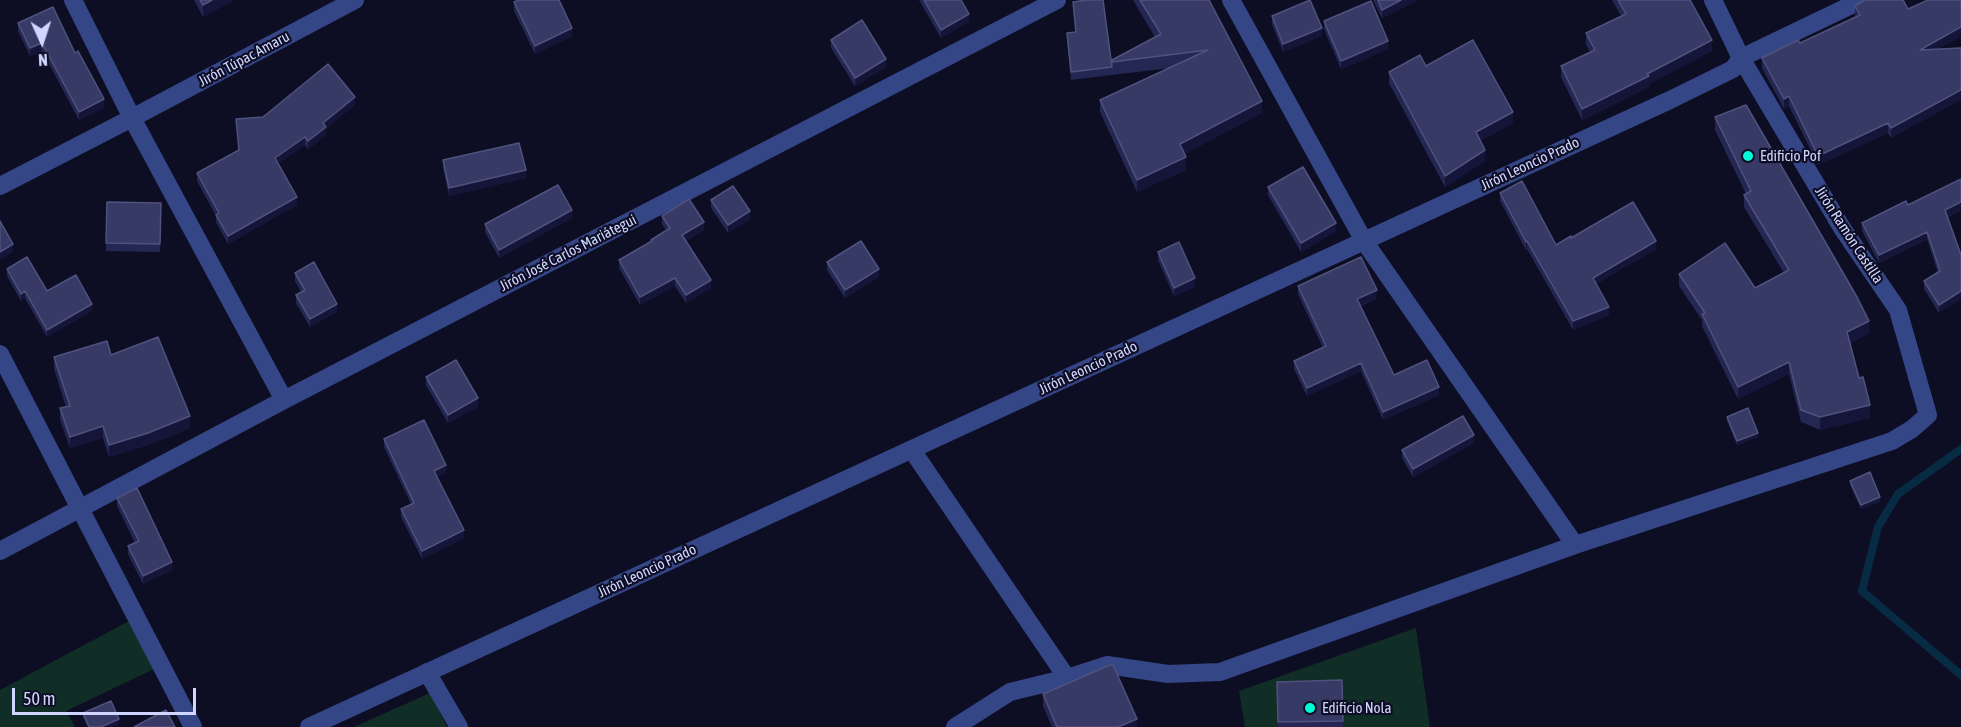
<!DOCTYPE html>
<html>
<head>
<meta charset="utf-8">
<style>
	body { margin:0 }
	#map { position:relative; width:1961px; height:727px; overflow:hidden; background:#0d0e24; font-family:"Asap Condensed",sans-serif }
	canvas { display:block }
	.north { position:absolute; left:12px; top:12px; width:60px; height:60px; -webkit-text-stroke:4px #0d0e24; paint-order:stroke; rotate:177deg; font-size:16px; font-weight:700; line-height:24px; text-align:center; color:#d0d6ff }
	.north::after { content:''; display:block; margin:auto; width:21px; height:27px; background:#d0d6ff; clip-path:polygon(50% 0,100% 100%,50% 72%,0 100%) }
	.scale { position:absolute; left:12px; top:688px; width:184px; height:27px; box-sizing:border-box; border:3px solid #d0d6ff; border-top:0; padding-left:8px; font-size:18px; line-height:21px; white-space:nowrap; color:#d0d6ff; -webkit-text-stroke:4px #0d0e24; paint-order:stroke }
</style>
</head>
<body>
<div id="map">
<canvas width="1961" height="727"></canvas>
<div class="north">N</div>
<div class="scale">50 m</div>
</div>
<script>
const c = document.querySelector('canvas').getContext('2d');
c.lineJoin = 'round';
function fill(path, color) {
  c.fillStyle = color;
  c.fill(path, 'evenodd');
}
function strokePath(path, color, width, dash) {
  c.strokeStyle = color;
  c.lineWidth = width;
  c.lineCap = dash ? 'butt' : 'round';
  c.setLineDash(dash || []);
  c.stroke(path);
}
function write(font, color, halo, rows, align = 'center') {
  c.font = font + ' "Asap Condensed",sans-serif';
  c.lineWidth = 4.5;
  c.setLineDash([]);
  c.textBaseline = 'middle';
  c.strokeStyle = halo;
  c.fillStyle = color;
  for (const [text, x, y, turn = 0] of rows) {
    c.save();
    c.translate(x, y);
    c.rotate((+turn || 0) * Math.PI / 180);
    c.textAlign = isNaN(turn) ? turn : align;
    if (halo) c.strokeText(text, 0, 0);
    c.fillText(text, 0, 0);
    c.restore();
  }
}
fill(new Path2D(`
	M129 621 154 669 66 711 75 727H0V690Z
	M1416 628 1430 727H1245L1239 691Z
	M430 693 447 727H354Z`), '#102e26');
strokePath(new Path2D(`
	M1961 449 1898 494 1878 527 1862 591 1961 675`), '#072b43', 8);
strokePath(new Path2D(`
	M73 0 132 118 284 400
	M1231 0 1364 241 1575 545
	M0 186 132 118 355 0
	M0 354 193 727
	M912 450 1067 678
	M0 551 284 400 1057 0
	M427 672 459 727
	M309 727 1670 100 1733 69 1741 58 1862 0
	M955 727 1010 692 1067 678 1107 665 1168 674 1220 672 1575 545 1892 441 1912 429 1928 415 1898 310 1842 228 1741 58 1713 0`), '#354686', 18);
fill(new Path2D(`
	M194 0H234L203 17Z
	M919 0H961L969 22 941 38Z
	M1133 0H1209L1262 113 1184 154 1186 170 1137 192 1100 112V100L1170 68 1112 75V60L1155 37Z
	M1373 0H1416V1L1382 18Z
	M1612 0H1690L1712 51 1649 84V87L1582 120 1561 77V66L1590 52 1586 44V33L1621 16Z
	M514 2 572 36 535 54 514 11Z
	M1073 2 1112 67V75L1071 80 1067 41V33L1075 32Z
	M1855 6 1908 9 1938 49 1891 138 1888 133 1818 165 1789 106 1784 109 1762 68V58L1800 43 1856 17 1855 16Z
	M1272 16 1322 36 1283 52 1272 24Z
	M1324 21 1388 49 1341 69 1324 29Z
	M18 23 75 53 104 108 79 120 42 51 30 56 18 31Z
	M831 40 886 67 855 86 831 48Z
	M1426 66 1513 123 1480 141 1485 161 1445 187 1389 83V72Z
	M355 105 326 128V135L308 149 305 145 278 163 297 205 228 244 216 222V216L197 181V173L239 150 236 119 263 117Z
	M1715 117 1869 333 1850 343 1859 378 1870 418 1820 430 1801 422 1789 374 1738 399 1702 326V320L1679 286V274L1755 288 1784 273 1744 207V195L1746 194 1715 130Z
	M443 160 526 178 449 196 443 168Z
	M1268 187 1336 231 1301 252 1268 195Z
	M1500 193 1556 245 1571 238 1656 249 1596 284 1609 315 1573 330 1527 249 1526 250 1500 201Z
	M711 200 750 219 728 233 711 208Z
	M107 202 161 203 160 252 106 251Z
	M1908 205 1961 210 1948 217 1939 313 1924 289V281L1938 273 1927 239 1879 263 1862 231V223Z
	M662 216 704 230 686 241 711 288 686 303 675 286 640 305 619 268V260L651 242V240L666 230 662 224Z
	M572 218 499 258 485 232V224Z
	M1158 252 1195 287 1174 296 1158 260Z
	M827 262 879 277 845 298 827 270Z
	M7 269 47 291 92 311 47 337 25 298 21 301 7 276Z
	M295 273 337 312 310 327 296 303V295L301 292 295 281Z
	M1298 286 1377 298 1361 306 1394 375 1439 395 1383 420 1361 371 1307 396 1294 369V361L1323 348 1298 294Z
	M111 355 190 428 148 445 109 457 103 438 70 448 60 420V408L66 407 54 369V357Z
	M426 377 478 407 448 423 426 385Z
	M1727 417 1758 437 1737 445 1727 421Z
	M384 439 446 473 437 477 464 538 422 559 401 517V509L411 504 384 447Z
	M1474 443 1413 477 1402 458V450Z
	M1850 481 1880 502 1861 509 1850 485Z
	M117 498 172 570 143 584 128 554V546L135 543 117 506Z
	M1342 680 1343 727H1278L1277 682Z
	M1043 694 1137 727H1052L1043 706Z
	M83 713 119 724 111 727H88L83 717Z`), '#252753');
fill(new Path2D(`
	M212 0H234L203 17V5Z
	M1401 0H1416V1L1382 18V10Z
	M969 14V22L941 38V30Z
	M1961 27V37L1920 59V50Z
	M572 28V36L535 54V46Z
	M1322 28V36L1283 52V44Z
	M1712 40V51L1649 84V87L1582 120V109Z
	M1388 41V49L1341 69V61Z
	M42 43V51L30 56V48Z
	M886 59V67L855 86V78Z
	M1961 90V100L1891 138V128Z
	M1789 96V106L1784 109V99Z
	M355 97V105L326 128V135L308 149V141L323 123Z
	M104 99V108L79 120V112Z
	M1262 101V113L1180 156V144Z
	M1513 112V123L1476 143V132Z
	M1888 123V133L1818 165V156Z
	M305 137V145L275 165V158Z
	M1485 150V161L1445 187V176Z
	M1186 157V170L1137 192V180Z
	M526 170V178L449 196V188Z
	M297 197V205L228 244V236Z
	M1961 202V210L1945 218V210Z
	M572 210V218L499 258V250Z
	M750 211V219L728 233V225Z
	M704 222V230L682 244V235Z
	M1336 223V231L1301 252V243Z
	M1927 232V239L1879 263V255Z
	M1527 241V249L1526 250V242Z
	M1656 241V249L1593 286V278Z
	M13 244V252L0 260V252Z
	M879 269V277L845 298V290Z
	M675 278V286L640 305V297Z
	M1195 278V287L1174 296V288Z
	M711 280V288L686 303V295Z
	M1377 290V298L1357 307V299Z
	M25 291V298L21 301V294Z
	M1961 291V299L1939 313V305Z
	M92 304V311L47 337V330Z
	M337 304V312L310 327V319Z
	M1609 307V315L1573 330V321Z
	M1869 321V333L1847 344V332Z
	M1789 362V374L1738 399V387Z
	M1361 363V371L1307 396V388Z
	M1439 387V395L1383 420V412Z
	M478 398V407L448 423V415Z
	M1870 405V418L1820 430V417Z
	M190 416V428L148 445 109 457V445Z
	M103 426V438L70 448V437Z
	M1758 433V437L1737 445V441Z
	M1474 435V443L1413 477V469Z
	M446 465V473L434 479V471Z
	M1880 497V502L1861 509V505Z
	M464 530V538L422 559V551Z
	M172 562V570L143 584V576Z
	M119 719V724L111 727H101Z
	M1137 719V727H1118Z`), '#141538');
const building = new Path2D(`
	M200 0H212L203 5Z
	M519 0H559L572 28 535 46 514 2Z
	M924 0H961L969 14 941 30Z
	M1087 0H1103L1112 67 1071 72 1067 33 1076 32 1073 2Z
	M1140 0H1209L1262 101 1180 144 1186 157 1137 180 1100 100 1208 50 1112 62V60L1161 34Z
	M1310 0 1322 28 1283 44 1272 16Z
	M1378 0H1401L1382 10Z
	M1618 0H1690L1712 40 1647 74 1649 76 1582 109 1561 66 1595 50 1586 33 1626 14Z
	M1865 0H1903L1908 9 1928 0H1961V27L1920 50 1961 48V90L1891 128 1888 123 1818 156 1789 96 1784 99 1762 58 1798 40 1800 43 1860 15 1855 6Z
	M1371 1 1388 41 1341 61 1324 21Z
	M53 7 75 53 78 51 104 99 79 112 42 43 30 48 18 23Z
	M862 20 886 59 855 78 831 40Z
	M1473 40 1513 112 1476 132 1485 150 1445 176 1389 72 1420 55 1426 66Z
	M328 64 355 97 323 123 326 127 308 141 305 137 275 158 297 197 228 236 216 215 219 213 197 173 239 150 236 119 263 117Z
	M1746 105 1857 297 1869 321 1847 332 1859 378 1863 377 1870 405 1820 417 1801 410 1789 362 1738 387 1702 314 1705 313 1679 274 1725 243 1755 288 1789 270 1744 195 1751 191 1715 117Z
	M519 143 526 170 449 188 443 160Z
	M1303 167 1336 223 1301 243 1268 187Z
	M1961 179V202L1945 210 1961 255V291L1939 305 1924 281 1940 271 1927 232 1879 255 1862 223 1906 201 1908 205Z
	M1522 181 1556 245 1571 236V238L1633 202 1656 241 1593 278 1609 307 1573 321 1527 241 1526 242 1500 193Z
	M558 185 572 210 499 250 485 224Z
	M733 186 750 211 728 225 711 200Z
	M689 199 704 222 682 235 711 280 686 295 675 278 640 297 619 260 652 241 651 240 670 228 662 216Z
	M107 202 161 203 160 244 106 243Z
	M0 221 13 244 0 252Z
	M861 241 879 269 845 290 827 262Z
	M1179 242 1195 278 1174 288 1158 252Z
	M27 257 47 291 76 275 92 304 47 330 25 291 21 294 7 269Z
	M1361 257 1377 290 1357 299 1394 375 1427 360 1439 387 1383 412 1361 363 1307 388 1294 361 1326 346 1298 286Z
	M314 262 337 304 310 319 296 295 305 290 295 273Z
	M158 337 190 416 148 433 109 445 103 426 70 437 60 408 70 406 54 357 107 341 111 355Z
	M456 360 478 398 448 415 426 377Z
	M1748 408 1758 433 1737 441 1727 417Z
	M1463 416 1474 435 1413 469 1402 450Z
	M424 420 446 465 434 471 464 530 422 551 401 509 414 503 384 439Z
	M1870 472 1880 497 1861 505 1850 481Z
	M137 488 172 562 143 576 128 546 139 541 117 498Z
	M1110 665H1113L1137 719 1118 727H1057L1043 694Z
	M1342 680 1343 721 1278 722 1277 682Z
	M111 701 119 719 101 727H89L83 713Z
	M166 710 175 727H134Z`);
fill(building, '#373a65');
strokePath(building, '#4f527e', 1.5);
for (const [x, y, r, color] of [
	[1748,156,6,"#00fbd8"],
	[1310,708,6,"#00fbd8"]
]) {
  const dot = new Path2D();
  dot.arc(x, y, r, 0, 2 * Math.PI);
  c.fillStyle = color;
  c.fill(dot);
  strokePath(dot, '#0d0e24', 2);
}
write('15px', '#d0d6ff', '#0d0e24', [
	["Jirón Túpac Amaru",244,59,-28],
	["Jirón Leoncio Prado",1530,164,-25],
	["Jirón Ramón Castilla",1849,235,57],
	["Jirón José Carlos Mariátegui",568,253,-27],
	["Jirón Leoncio Prado",1088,368,-25],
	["Jirón Leoncio Prado",647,571,-25]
]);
write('15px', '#d0d6ff', '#0d0e24', [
	["Edificio Pof",1760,156],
	["Edificio Nola",1322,708]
], 'left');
</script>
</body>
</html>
